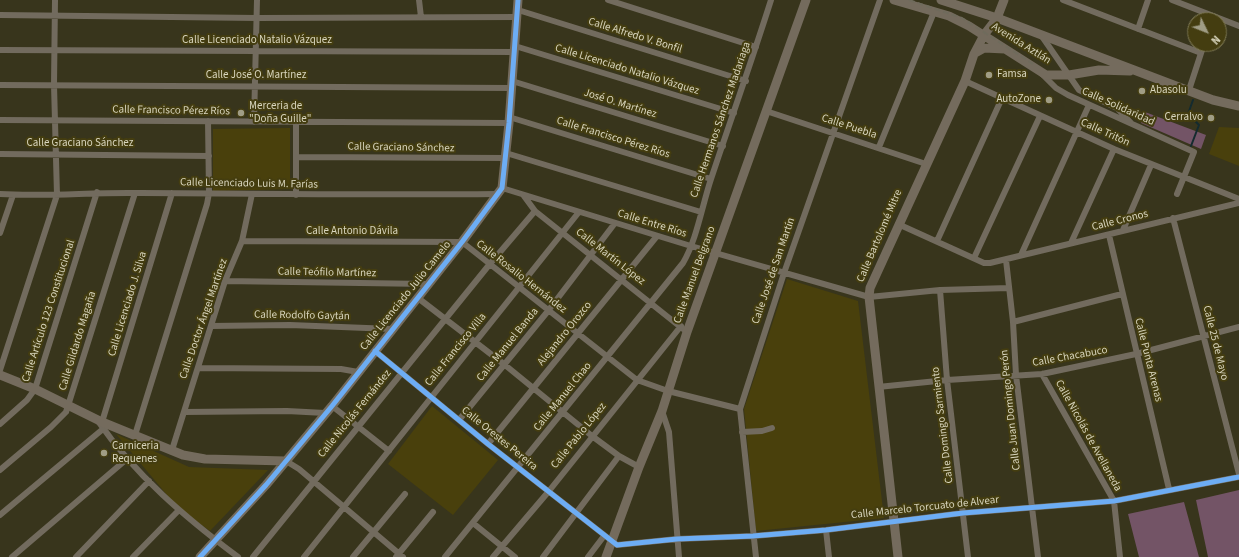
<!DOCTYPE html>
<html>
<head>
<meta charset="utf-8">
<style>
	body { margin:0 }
	#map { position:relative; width:1239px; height:557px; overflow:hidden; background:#38351c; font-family:"Source Sans 3",sans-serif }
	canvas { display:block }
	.north { position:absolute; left:1187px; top:12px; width:40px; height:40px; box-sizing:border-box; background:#443d10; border:1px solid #7f7a55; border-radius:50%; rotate:133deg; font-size:11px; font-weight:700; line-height:16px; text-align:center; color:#d8d5bd }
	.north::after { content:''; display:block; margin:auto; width:14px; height:18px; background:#a09d85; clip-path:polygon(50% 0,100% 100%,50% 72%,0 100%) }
</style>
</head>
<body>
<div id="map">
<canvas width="1239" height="557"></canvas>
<div class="north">N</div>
</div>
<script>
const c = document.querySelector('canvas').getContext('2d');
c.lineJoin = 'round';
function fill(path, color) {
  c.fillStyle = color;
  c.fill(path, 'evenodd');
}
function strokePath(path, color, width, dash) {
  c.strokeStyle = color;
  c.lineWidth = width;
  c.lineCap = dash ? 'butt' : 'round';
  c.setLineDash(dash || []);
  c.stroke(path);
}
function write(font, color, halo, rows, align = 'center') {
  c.font = font + ' "Source Sans 3",sans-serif';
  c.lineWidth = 4;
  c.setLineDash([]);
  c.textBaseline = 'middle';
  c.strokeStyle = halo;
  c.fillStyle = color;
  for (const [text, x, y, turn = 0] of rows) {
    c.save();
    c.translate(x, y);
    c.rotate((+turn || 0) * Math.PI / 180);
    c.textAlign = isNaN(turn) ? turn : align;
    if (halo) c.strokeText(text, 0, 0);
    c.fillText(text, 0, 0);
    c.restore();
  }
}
fill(new Path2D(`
	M1219 127 1239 128V166L1209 154Z
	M290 128V189L213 191V129Z
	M787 279 858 301 884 518 756 531 744 409Z
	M432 406 498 460 453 515 388 464Z
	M116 434 189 467 268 470 210 531 177 507Z`), '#49400c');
fill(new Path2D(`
	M1145 112 1206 135 1201 149 1141 123Z
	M1239 490V557H1208L1196 500Z
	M1184 502 1199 557H1139L1128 514Z`), '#735466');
strokePath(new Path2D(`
	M1191 146 1199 125 1188 114 1193 100`), '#142b2f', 2);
strokePath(new Path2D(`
	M419 0 421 17
	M608 0 756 47
	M1063 0 1201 53
	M1172 0 1239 26
	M518 10 746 81
	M0 15 257 18 517 17
	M1138 29 1148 0
	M1041 35 1079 90 1117 108 1132 124
	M515 46 734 113
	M0 50 514 52
	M1042 74 1056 88 1068 95 1194 152 1177 194
	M512 81 723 146
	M965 81 1114 149 1239 199
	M0 85 511 88
	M1189 90 1204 44
	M766 111 926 164
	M509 117 711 179
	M0 120 509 123
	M254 122 257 0
	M296 122V195
	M879 147 934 12
	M506 153 701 212
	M0 154 209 156
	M296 157 506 158
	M502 188 691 246 869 297 940 290 1009 288
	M0 194C46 197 92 192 139 193 259 194 378 195 498 194
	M524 196 535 211 683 329
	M1173 218 1239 474
	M898 224 984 263H990L1239 203
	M1123 230 1151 165
	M0 233 13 195
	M1109 235 1169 489
	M242 241 462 242 637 380 668 391 740 409
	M937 241 1002 98
	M1071 243 1114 149
	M1021 255 1089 105
	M974 258 1040 116
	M1006 260 1013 322 1016 375 1038 557
	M225 281 428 284
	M940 290 947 380 968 557
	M418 298 505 365 592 436 619 456 639 467
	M1013 322 1122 294
	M211 326 290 325 392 329
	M375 351 488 444 617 545 677 539 753 536 826 530 963 513 1114 501 1239 477
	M198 368 341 369 358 372
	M0 370 57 195 54 85 55 0
	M1042 374 1114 501 1120 557
	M878 387 947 380 1042 374 1136 354 1239 327
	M332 406 389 451
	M662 411 669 432 679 557
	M184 412 287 411 325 413
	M459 420 548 311 615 223
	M98 421C135 475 186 518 238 557
	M102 422 172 193
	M0 424 27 400 35 389 97 192
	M742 432 762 431 772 428
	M135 435 207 204 209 193 208 121
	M488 444 657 236
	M172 450 225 281 242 241 252 194
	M286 461 299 469 344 507 403 557
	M0 470 51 427 66 412 135 193
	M0 515 103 429
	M473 523 515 557
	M826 530 829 557
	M12 557 128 458
	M76 557 149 481
	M133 557 178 511
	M253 557 489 265 535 211
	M304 557 579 212
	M353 557 405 494
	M396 557 433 512
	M445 557 683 263C697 239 702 206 711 179 731 119 752 60 771 0
	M493 557 549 491 681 326
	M543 557 619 456
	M588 557 604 536
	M756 557 740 409 784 273 880 0`), '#726b5e', 6);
strokePath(new Path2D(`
	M894 0 949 16 969 26 1046 75H1069L1099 70 1130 71
	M941 0 997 18 1213 100 1239 106
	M975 53 984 48 1005 49
	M0 375 35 389 102 422 183 455 205 459 286 461
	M200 557 266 485 332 406 462 242 502 188 509 123 518 0
	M606 557 639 467 662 411 687 332 806 0
	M898 557 869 297 870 288 965 81 974 54 984 35 997 18 1004 0`), '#746b5d', 9);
strokePath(new Path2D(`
	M909 0 962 18 1033 64`), '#6f6b5c', 2, [6, 3]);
strokePath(new Path2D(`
	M375 351 488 444 617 545 677 539 753 536 826 530 963 513 1114 501 1239 477
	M200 557 266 485 332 406 462 242 502 188 509 123 518 0`), '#6dadf4', 5);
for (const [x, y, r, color] of [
	[989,75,4,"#a09d85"],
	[1142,91,4,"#a09d85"],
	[1049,100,4,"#a09d85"],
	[241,113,4,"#a09d85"],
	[1211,118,4,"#a09d85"],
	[104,453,4,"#a09d85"]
]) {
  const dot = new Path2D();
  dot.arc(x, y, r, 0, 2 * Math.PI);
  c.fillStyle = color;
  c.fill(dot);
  strokePath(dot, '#443d10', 1.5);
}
write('11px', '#d8d5bd', '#443d10', [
	["Calle Alfredo V. Bonfil",635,36,17],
	["Calle Licenciado Natalio Vázquez",257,41],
	["Avenida Aztlán",1021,44,32],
	["Calle Licenciado Natalio Vázquez",627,70,17],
	["Calle José O. Martínez",256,76],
	["José O. Martínez",620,104,17],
	["Calle Solidaridad",1118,107,24],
	["Calle Francisco Pérez Ríos",171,111,1],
	["Calle Hermanos Sánchez Madariaga",721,120,-71],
	["Calle Puebla",849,127,18],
	["Calle Tritón",1105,133,24],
	["Calle Francisco Pérez Ríos",613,138,17],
	["Calle Graciano Sánchez",80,144],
	["Calle Graciano Sánchez",401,148,1],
	["Calle Licenciado Luis M. Farías",249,184,1],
	["Calle Cronos",1120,221,-14],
	["Calle Entre Ríos",652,224,17],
	["Calle Antonio Dávila",352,232],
	["Calle Bartolomé Mitre",880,236,-67],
	["Calle Martín López",610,257,38],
	["Calle José de San Martín",774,271,-71],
	["Calle Teófilo Martínez",327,273,1],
	["Calle Manuel Belgrano",695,275,-70],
	["Calle Rosalio Hernández",521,277,38],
	["Calle Licenciado Julio Camelo",406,296,-51],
	["Calle Licenciado J. Silva",128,304,-73],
	["Calle Artículo 123 Constitucional",49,311,-72],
	["Calle Rodolfo Gaytán",302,316,1],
	["Calle Doctor Ángel Martínez",204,319,-71],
	["Alejandro Orozco",565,334,-51],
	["Calle Gildardo Magaña",78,341,-73],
	["Calle 25 de Mayo",1215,343,76],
	["Calle Manuel Banda",508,345,-51],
	["Calle Francisco Villa",456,350,-51],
	["Calle Chacabuco",1070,357,-10],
	["Calle Punta Arenas",1148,360,76],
	["Calle Manuel Chao",563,397,-51],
	["Calle Juan Domingo Perón",1011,410,-96],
	["Calle Nicolás Fernández",355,414,-51],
	["Calle Domingo Sarmiento",943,425,-97],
	["Calle Pablo López",579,436,-51],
	["Calle Nicolás de Avellaneda",1088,436,61],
	["Calle Orestes Pereira",499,439,39],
	["Calle Marcelo Torcuato de Alvear",925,508,-6]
]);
write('11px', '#d8d5bd', '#443d10', [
	["Famsa",997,75],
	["Abasolu",1150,91],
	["AutoZone",1041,100,"right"],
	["Merceria de",249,107],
	["\"Doña Guille\"",249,120],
	["Cerralvo",1203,118,"right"],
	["Carniceria",112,447],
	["Requenes",112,460]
], 'left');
</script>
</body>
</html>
